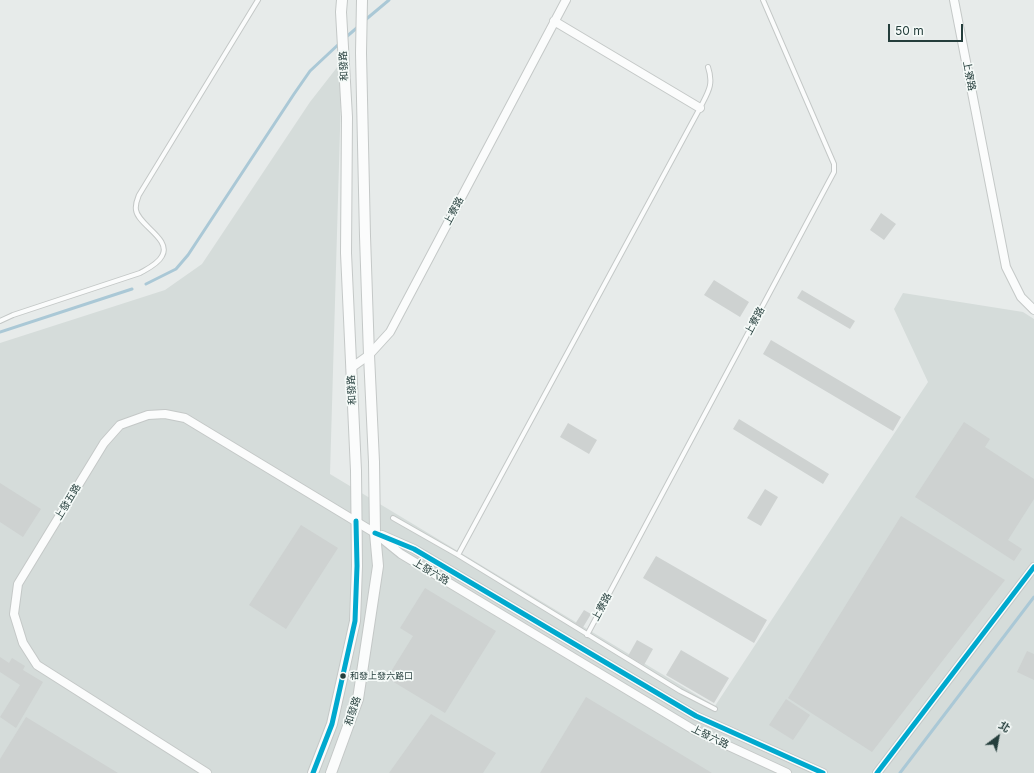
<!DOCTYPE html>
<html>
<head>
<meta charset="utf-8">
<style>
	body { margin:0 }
	#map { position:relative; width:1034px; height:773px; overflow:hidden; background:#e7ebea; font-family:Inter,"Noto Sans TC",sans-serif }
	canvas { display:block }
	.north { position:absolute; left:978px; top:717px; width:40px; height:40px; -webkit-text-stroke:3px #f5faf8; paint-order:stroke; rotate:32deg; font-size:11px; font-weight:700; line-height:16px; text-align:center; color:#253e3c }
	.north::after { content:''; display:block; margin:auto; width:14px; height:18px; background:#253e3c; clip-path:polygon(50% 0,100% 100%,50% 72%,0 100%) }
	.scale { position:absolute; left:888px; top:24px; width:75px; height:18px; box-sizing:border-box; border:2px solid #253e3c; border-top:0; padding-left:5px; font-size:12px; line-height:14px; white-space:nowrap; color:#253e3c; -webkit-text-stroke:3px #f5faf8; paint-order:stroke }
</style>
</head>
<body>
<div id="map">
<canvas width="1034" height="773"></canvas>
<div class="north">北</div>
<div class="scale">50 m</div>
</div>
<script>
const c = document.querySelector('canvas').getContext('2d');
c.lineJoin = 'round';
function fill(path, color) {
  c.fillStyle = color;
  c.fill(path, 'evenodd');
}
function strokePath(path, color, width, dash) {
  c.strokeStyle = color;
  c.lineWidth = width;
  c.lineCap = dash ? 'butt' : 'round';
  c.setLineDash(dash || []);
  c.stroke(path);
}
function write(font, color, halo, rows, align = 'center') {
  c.font = font + ' Inter,"Noto Sans TC",sans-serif';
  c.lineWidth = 3.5;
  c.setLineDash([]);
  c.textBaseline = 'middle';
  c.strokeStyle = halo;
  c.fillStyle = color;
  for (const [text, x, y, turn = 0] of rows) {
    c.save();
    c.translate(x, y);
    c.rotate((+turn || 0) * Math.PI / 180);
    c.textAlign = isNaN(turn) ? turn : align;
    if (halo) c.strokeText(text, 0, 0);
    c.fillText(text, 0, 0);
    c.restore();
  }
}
fill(new Path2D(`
	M342 61 330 474 715 706 928 382 894 309 903 293 1023 312 1034 319V773H0V343L165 290 202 264 310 102Z`), '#d5dcda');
strokePath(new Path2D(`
	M364 21 389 0
	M345 38 359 26
	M146 284 176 269 188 255 294 94 310 71 341 42
	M0 332 132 289
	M900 773 1034 597`), '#aac8d6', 3);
fill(new Path2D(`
	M881 213 896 224 884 240 870 230Z
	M714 280 749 302 740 317 704 295Z
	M802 290 855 321 850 329 797 298Z
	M771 340 901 417 893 431 763 354Z
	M739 419 829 474 823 484 733 429Z
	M964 422 990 439 985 447 1034 479V499L1008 540 1022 549 1014 561 915 497Z
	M568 423 597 440 589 454 560 437Z
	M0 483 41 509 23 537 0 522Z
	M765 489 778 497 761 526 747 518Z
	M901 516 1005 580 872 752 788 698Z
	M301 525 338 548 286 629 249 605Z
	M656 556 767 620 754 643 643 578Z
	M425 588 496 631 445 713 387 678 413 636 400 628Z
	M584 610 591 614 582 629 575 624Z
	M637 640 653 649 644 665 628 656Z
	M681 650 729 678 714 703 666 675Z
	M1027 651 1034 654V680L1017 672Z
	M0 657 9 663 12 658 25 666 23 670 43 682 16 728 0 717 20 685 0 672Z
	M586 697 712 773H540Z
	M786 699 810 715 793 740 769 725Z
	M431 714 496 753 483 773H389Z
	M26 717 118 773H0V759Z`), '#ced2d1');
const service = new Path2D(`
	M0 321 13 315 140 273C147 269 158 264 162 256 172 239 138 225 136 210 135 204 137 200 139 195L258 0
	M393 518 458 555 680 691 715 709
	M458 555 700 108C708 92 714 85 708 67
	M587 635 834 172V164L763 0`);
const minor = new Path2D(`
	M954 0 1006 267 1021 297 1034 310
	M554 21 700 108
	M351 368 369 355 390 332 566 0
	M382 535 414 549 696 716 823 773
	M207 773 37 665 23 643 14 614 18 584 104 443 120 425 148 415 165 414 185 418 375 533 401 554 694 730 787 773
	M877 773 1034 567`);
const tertiary = new Path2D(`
	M313 773 332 724 355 621 357 566 356 471 346 253 347 117 341 12 342 0
	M331 773 358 699 378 566 375 533 374 462 369 355 365 236 361 53 362 0`);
strokePath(service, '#c4c8c7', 6);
strokePath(minor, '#c4c8c7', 10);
strokePath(tertiary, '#c4c8c7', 12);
strokePath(service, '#fbfcfc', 4);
strokePath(minor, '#fbfcfc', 8);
strokePath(tertiary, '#fbfcfc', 10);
strokePath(new Path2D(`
	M375 533 414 549 696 716 823 773
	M313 773 332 724 355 621 357 566 356 521
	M877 773 1034 567`), '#00a9ce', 5);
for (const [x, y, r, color] of [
	[343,676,3.5,"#253e3c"]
]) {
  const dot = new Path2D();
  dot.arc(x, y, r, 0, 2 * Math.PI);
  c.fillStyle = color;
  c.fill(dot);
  strokePath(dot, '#f5faf8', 1.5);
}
write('9px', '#253e3c', '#f5faf8', [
	["和發上發六路口",350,676]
], 'left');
write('10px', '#253e3c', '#f5faf8', [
	["和發路",344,66,-93],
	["上寮路",969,76,79],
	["上寮路",454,211,-62],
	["上寮路",755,321,-62],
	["和發路",352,390,-93],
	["上發五路",68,502,-59],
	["上發六路",431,572,31],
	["上寮路",602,607,-62],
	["和發路",353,711,-72],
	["上發六路",710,737,26]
]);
</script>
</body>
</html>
